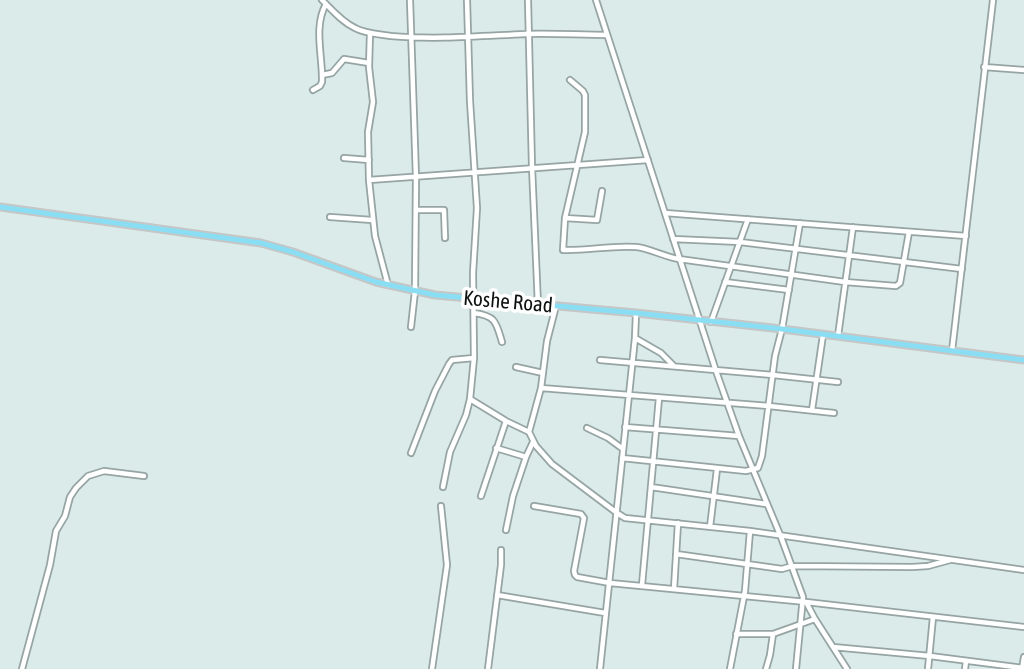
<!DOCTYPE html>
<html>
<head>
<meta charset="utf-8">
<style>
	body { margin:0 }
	canvas { display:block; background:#dbebea }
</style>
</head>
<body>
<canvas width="1024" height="669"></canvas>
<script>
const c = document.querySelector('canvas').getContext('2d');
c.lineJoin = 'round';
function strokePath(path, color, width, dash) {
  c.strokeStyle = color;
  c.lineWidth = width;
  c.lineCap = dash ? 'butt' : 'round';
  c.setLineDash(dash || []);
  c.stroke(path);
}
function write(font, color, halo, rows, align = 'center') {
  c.font = font + ' "Asap Condensed",sans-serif';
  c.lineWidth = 7;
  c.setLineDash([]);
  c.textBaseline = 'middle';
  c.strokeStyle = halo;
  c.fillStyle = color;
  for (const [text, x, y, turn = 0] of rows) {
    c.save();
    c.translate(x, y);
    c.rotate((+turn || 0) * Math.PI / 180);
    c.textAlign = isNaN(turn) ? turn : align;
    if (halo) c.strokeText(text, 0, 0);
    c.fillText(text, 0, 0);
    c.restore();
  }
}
const minor = new Path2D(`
	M322 0C332 10 342 22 355 28 366 34 379 34 391 36 436 40 481 36 526 34 553 33 580 35 607 35
	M410 0 416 177 415 291 411 327
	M528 0 532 167 538 305
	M596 0 716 371 739 436 781 537 803 597 796 669
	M370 33 369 67 373 102 368 132 369 180 375 236 388 285
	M984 67 1024 70
	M322 75 332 73 344 59 369 63
	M570 80 583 91 585 95V132L565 218 563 250C587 251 611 245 636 247 649 248 665 257 679 259L845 282 896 286 900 283 909 232
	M313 90 320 86 322 82C323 57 313 27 326 4
	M344 158 369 160
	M369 180 648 160
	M416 210H444L445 238
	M665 213 966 236
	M330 217 372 220
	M565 218 597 220 602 191
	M673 239 740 242 962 269
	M725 282 789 290
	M556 306 547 341 541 388 529 432 536 446 552 464 617 513 625 518 750 531 1024 570
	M474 313C496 316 496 322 502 342
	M636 313 635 338 661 353 673 365
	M711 322 748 219
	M838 336 853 227
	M952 351 993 0
	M600 360 773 375 838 382
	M516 367 543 373
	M541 388 769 406 834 413
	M470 399 506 421 529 432
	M812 410 823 335
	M625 427 739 436
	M587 428 608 438 623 449
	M496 448 526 457 513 496 506 530
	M411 453 435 391 449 364 452 360 474 358
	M526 457 533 442
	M622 458 746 471 758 468 762 456 775 356 782 329 800 223
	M443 487 450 452 466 415 470 399 474 358 473 273 477 208 470 101 467 0
	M651 487 766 504
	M481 496 506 421
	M534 506 581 514 584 518 574 571 575 575 577 577 610 583 806 602 1024 627
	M710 527 717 469
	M676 554 782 569 792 566 912 567 928 566 950 560
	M642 585 659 398
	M674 589 678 523
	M497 595 605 613
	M806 602 815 619 847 669
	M736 634H773L815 619
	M833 647 930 656 1023 668
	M22 669 50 565 56 531 65 516 70 497 76 488 88 476 104 471 144 476
	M432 669 447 565 441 506
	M488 669 501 565V550
	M600 669 635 338
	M730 669 745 591 750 531
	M766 669 770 655 773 634
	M928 669 933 617
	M965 669 966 661
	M1022 669 1024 657`);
const major = new Path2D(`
	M0 207 261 243 293 252 376 282 435 295 636 313 782 329 1024 360`);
strokePath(minor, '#96a5a4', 8);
strokePath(major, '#c5c6c6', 9);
strokePath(minor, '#fff', 4.5);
strokePath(major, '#8adef4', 5);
write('21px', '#0c1211', '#fff', [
	["Koshe Road",508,302,5]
]);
</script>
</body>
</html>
